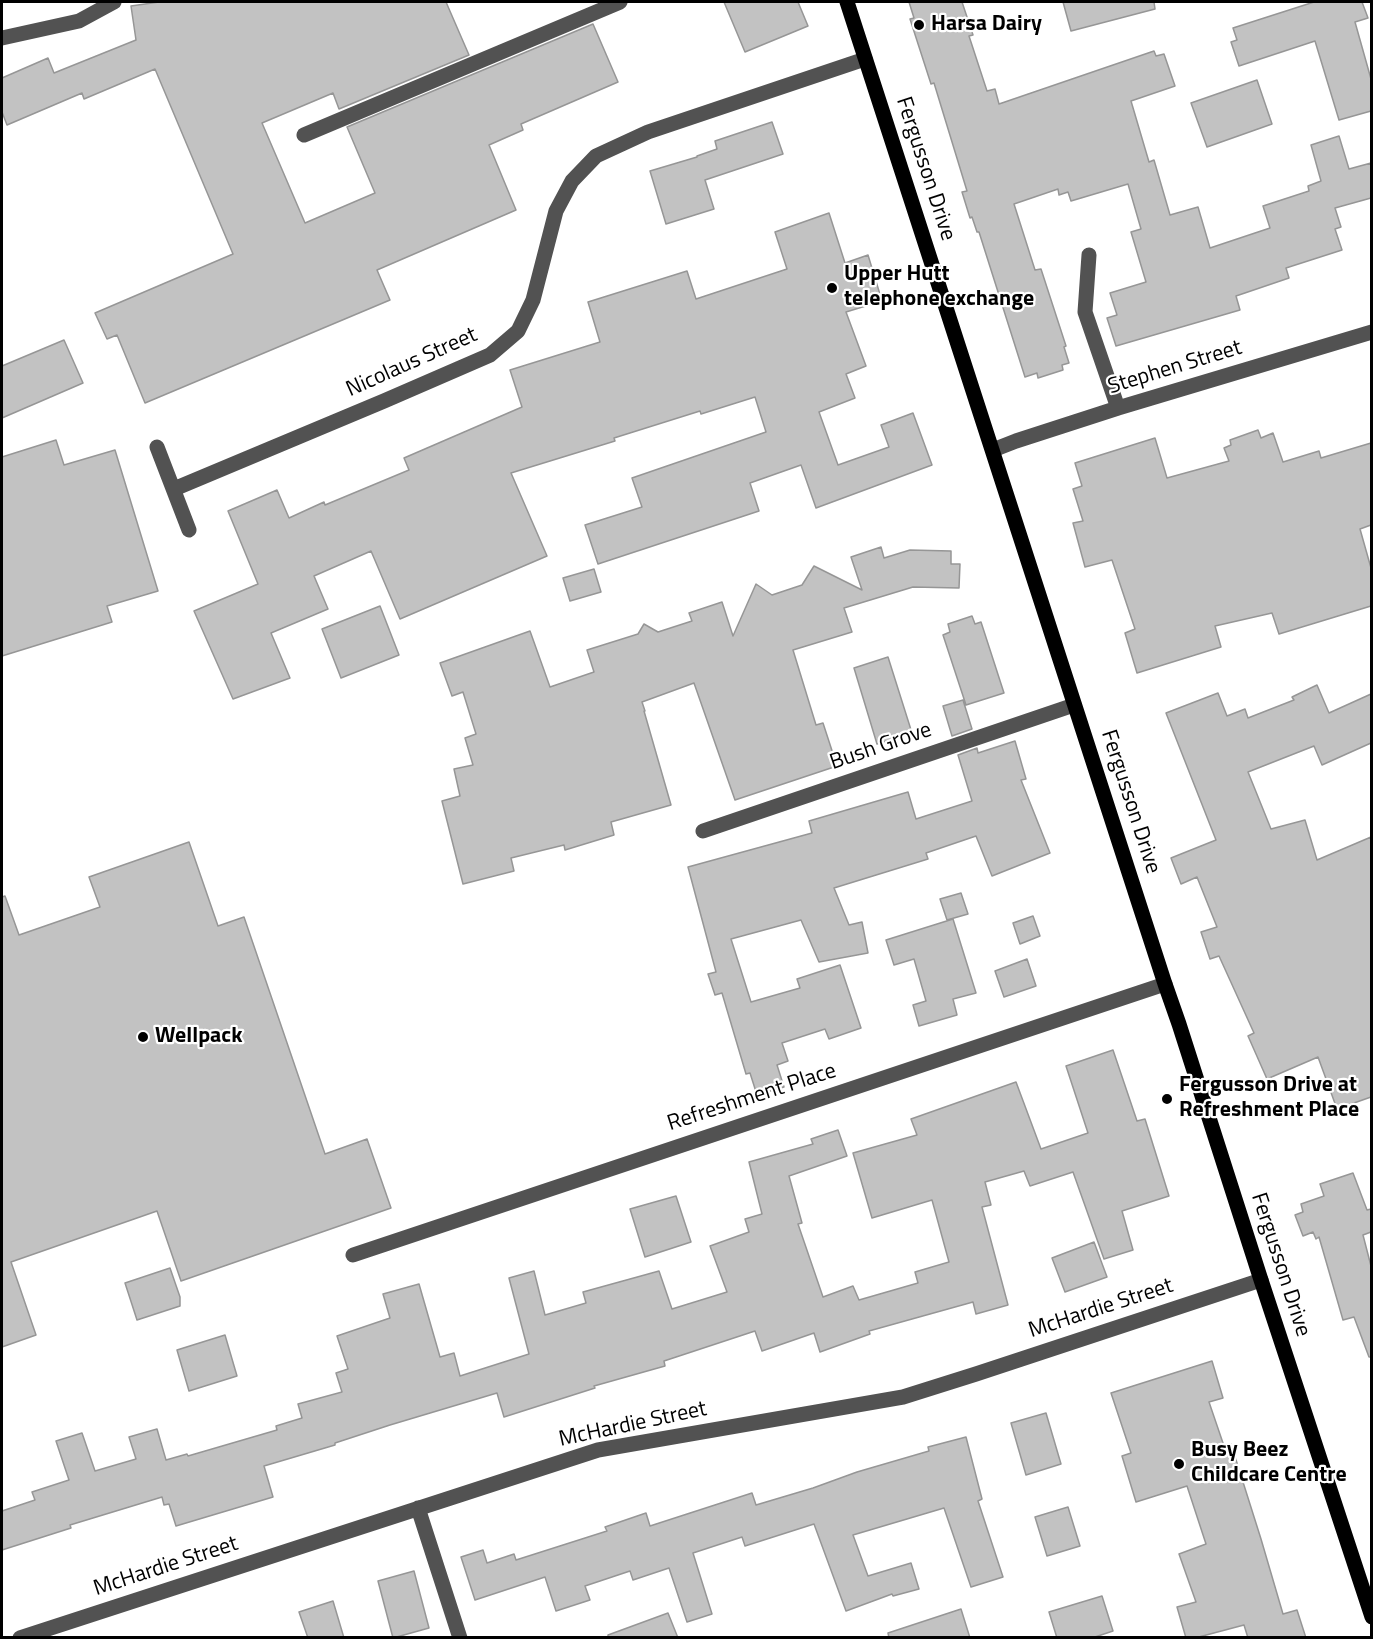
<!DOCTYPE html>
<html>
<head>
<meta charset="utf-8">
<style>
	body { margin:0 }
	#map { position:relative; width:1373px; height:1639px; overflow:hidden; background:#fff; font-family:"Titillium Web",sans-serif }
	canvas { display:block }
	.frame { position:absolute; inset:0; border:3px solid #000; pointer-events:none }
</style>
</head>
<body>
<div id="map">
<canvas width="1373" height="1639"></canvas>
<div class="frame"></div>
</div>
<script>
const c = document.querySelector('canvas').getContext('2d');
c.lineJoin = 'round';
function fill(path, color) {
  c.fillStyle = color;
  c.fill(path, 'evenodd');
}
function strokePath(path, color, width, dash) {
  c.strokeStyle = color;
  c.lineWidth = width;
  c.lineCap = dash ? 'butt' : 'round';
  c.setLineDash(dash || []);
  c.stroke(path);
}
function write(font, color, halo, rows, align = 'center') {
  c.font = font + ' "Titillium Web",sans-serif';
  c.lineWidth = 4.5;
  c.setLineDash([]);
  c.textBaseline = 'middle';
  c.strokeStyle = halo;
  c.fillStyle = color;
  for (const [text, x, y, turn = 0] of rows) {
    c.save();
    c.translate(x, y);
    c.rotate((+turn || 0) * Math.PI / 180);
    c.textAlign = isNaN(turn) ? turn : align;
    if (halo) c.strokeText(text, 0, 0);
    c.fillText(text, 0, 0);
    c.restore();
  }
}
const building = new Path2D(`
	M159 2H446L469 55 339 109 333 93 262 123 305 223 375 193 347 127 593 24 618 82 521 124 523 130 489 145 516 210 377 270 390 300 145 403 117 335 107 339 95 313 233 254 155 69 84 99 82 93 7 125 2 112V78L48 58 54 73 136 40 131 6Z
	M724 2H798L808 26 745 52Z
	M909 2H962L973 35 969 36 987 91 995 89 999 104 1154 51 1156 56 1164 54 1175 86 1131 101 1149 162 1154 160 1170 215 1198 207 1210 248 1270 228 1263 206 1309 191 1308 186 1321 181 1311 145 1339 136 1349 169 1371 163V198L1335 208 1341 227 1335 229 1342 250 1286 268 1289 278 1236 296 1240 310 1116 346 1107 318 1117 315 1110 293 1146 282 1131 232 1141 229 1128 184 1071 201 1068 192 1059 195 1058 189 1014 204 1035 270 1041 269 1066 346 1064 347 1069 363 1062 365 1063 370 1038 378 1037 373 1025 377 979 232H977L972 217 970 218 962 192 967 191 934 83 931 84 910 19 914 18Z
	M1063 2H1154L1155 9 1071 31Z
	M1314 2H1362L1368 18 1355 22 1371 79V111L1339 120 1315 41 1239 66 1231 42 1237 40 1233 28Z
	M1257 80 1272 124 1207 147 1191 103Z
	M772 122 783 154 705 180 714 209 666 224 650 171 697 157V156L717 149 715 141Z
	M829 213 845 263 868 255 882 301 846 312 866 366 846 374 855 398 819 412 838 465 889 447 881 425 913 413 932 465 816 508 801 465 750 483 759 511 598 564 585 525 642 507 632 478 766 432 755 397 701 414 700 411 614 438 615 441 511 473 547 556 400 619 371 551 314 576 328 609 271 633 290 678 233 699 194 611 258 584 228 511 277 490 289 518 324 502 325 505 409 470 404 458 522 407 510 370 600 342 588 302 687 271 696 299 787 269 775 232Z
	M64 340 83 383 2 418V366Z
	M1258 430 1261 438 1273 433 1283 462 1319 451 1321 458 1371 443V525L1360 529 1371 568V606L1279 634 1272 613 1215 626 1221 647 1137 673 1125 633 1135 629 1112 560 1085 567 1073 523 1083 521 1073 489 1082 486 1075 463 1155 438 1167 478 1229 461 1224 448 1231 445 1230 440Z
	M56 440 64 465 115 450 158 591 107 606 112 622 2 656V457Z
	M881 547 884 558 910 550 951 551V564H960L959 588 913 587 844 608 852 632 793 650 816 725 823 723 837 766 735 800 694 683 642 702 645 711H644L671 805 611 822 614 835 565 850 564 845 511 858 514 871 463 884 442 801 460 796 454 769 473 765 465 738 476 734 463 692 452 696 440 663 530 631 550 687 594 672 587 650 638 634 644 624 658 632 692 621 689 613 722 602 733 636 756 584 772 595 802 585 814 566 862 590 851 557Z
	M594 569 601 592 570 601 563 578Z
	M380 606 399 655 341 678 322 629Z
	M972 616 975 624 981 622 1004 693 966 705 943 635 950 632 948 624Z
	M888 657 912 733 877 744 854 668Z
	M1317 685 1329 713 1371 694V743L1322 765 1314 746 1248 772 1271 829 1305 820 1317 860 1371 837V1097L1337 1109 1318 1057 1267 1079 1248 1036 1254 1033 1219 956 1210 959 1201 932 1217 927 1197 877 1181 884 1171 858 1216 840 1166 713 1218 693 1227 716 1245 709 1248 718 1294 700 1292 697Z
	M963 700 972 729 952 736 943 706Z
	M1015 741 1026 779 1021 780 1050 853 992 876 976 836 926 853 928 859 834 888 849 925 862 922 868 953 819 962 801 920 731 939 751 1002 800 988 797 979 840 965 861 1028 829 1039 825 1029 782 1043 788 1061 777 1065 784 1087 757 1095 750 1073 746 1074 722 993 715 995 708 974 716 972 688 867 812 833 809 821 908 792 916 819 972 801 958 755 977 748 978 753Z
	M189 842 218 926 244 917 325 1154 367 1139 391 1208 181 1281 157 1211 11 1262 36 1335 2 1347V897L5 896 19 935 100 907 89 877Z
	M961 893 968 914 947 920 940 899Z
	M1033 916 1040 936 1020 944 1013 923Z
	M953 919 976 993 953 999 957 1015 919 1026 913 1005 926 1001 914 959 894 965 886 940Z
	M1027 959 1036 986 1004 997 995 971Z
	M1113 1050 1137 1121 1145 1119 1169 1196 1122 1211 1133 1250 1104 1259 1073 1172 1030 1186 1024 1171 985 1182 991 1205 982 1207 1008 1305 976 1314 973 1302 869 1331 870 1334 820 1352 814 1333 762 1351 755 1331 664 1361 665 1366 594 1386 595 1388 504 1417 497 1393 390 1425 335 1443V1445L264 1466 273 1497 176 1526 169 1504 164 1505 162 1497 70 1525 71 1528 2 1550V1511L35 1500 32 1492 69 1480 56 1441 82 1433 95 1471 136 1459 129 1437 157 1429 166 1460 187 1454 188 1456 277 1430 276 1426 302 1418 298 1404 342 1392 336 1373 348 1369 337 1336 390 1318 383 1294 419 1284 440 1357 454 1353 460 1376 529 1354 509 1278 534 1271 545 1315 586 1303 583 1292 659 1271 672 1309 727 1292 710 1246 749 1232 745 1219 762 1214 749 1162 813 1144 811 1139 838 1130 847 1156 789 1176 802 1223 798 1224 823 1297 853 1286 859 1300 918 1283 915 1272 949 1262 932 1200 872 1218 853 1153 917 1135 911 1119 1016 1082 1041 1149 1088 1133 1066 1066Z
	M1353 1173 1367 1210 1371 1209V1232L1363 1235 1371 1266V1357H1369L1354 1317 1343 1320 1319 1237 1316 1239 1313 1232 1303 1236 1295 1215 1303 1212 1301 1204 1324 1196 1320 1184Z
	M676 1196 691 1242 645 1257 630 1209Z
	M1094 1242 1107 1277 1065 1292 1052 1258Z
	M170 1268 180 1297V1306L137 1320 125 1283Z
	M225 1335 237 1376 189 1391 177 1350Z
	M1212 1361 1223 1398 1209 1402 1224 1446 1231 1444 1261 1539 1283 1614 1297 1610 1306 1638H1248L1244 1625 1195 1638H1186L1177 1607 1196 1602 1179 1554 1206 1544 1187 1486 1136 1502 1122 1456 1131 1453 1111 1393Z
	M1046 1413 1061 1464 1026 1475 1011 1423Z
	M966 1437 982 1499 978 1501 1003 1577 971 1587 944 1508 853 1535 868 1576 911 1563 919 1589 893 1596 892 1594 846 1611 814 1524 745 1546 742 1537 693 1553 712 1614 687 1622 669 1568 633 1580 630 1571 585 1586 590 1600 556 1611 545 1577 475 1600 461 1557 483 1550 487 1563 514 1554 516 1560 607 1531 605 1527 646 1513 650 1526 752 1493 756 1505 813 1488 857 1472 929 1451 928 1447Z
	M1068 1507 1080 1546 1047 1556 1035 1517Z
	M414 1571 429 1628 393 1638 378 1581Z
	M1102 1596 1113 1631 1092 1638H1057L1049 1612Z
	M333 1601 344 1638H308L299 1612Z
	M961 1609 970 1638H889L888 1633Z
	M668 1613 678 1638H608V1635Z`);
fill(building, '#c2c2c2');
strokePath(building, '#969696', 1.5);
strokePath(new Path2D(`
	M2 38 79 21 114 2
	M304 135 620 2
	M1089 255 1085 312 1118 408
	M157 447 189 530
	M993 450 1016 441 1118 408 1372 332
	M174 489 384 401 490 355 518 331 533 300 556 211 572 181 596 156 648 132 865 59
	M703 831 1074 705
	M353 1255 1165 984
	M418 1508 460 1638
	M20 1638 598 1450 903 1397 976 1374 1261 1280`), '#525252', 15);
strokePath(new Path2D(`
	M847 2 1165 984 1179 1024 1261 1280 1372 1617`), '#000', 15);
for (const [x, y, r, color] of [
	[919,25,6,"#000"],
	[832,288,6,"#000"],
	[143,1037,6,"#000"],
	[1167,1099,6,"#000"],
	[1179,1464,6,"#000"]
]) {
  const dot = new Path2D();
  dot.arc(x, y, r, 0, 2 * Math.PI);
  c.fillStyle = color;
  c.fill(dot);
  strokePath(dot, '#fff', 2);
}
write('bold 22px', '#000', '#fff', [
	["Harsa Dairy",931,25],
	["Upper Hutt",844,275],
	["telephone exchange",844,300],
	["Wellpack",155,1037],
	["Fergusson Drive at",1179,1086],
	["Refreshment Place",1179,1111],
	["Busy Beez",1191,1451],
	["Childcare Centre",1191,1476]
], 'left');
write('22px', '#000', '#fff', [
	["Fergusson Drive",925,169,72],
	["Nicolaus Street",412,363,-24],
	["Stephen Street",1175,368,-17],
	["Bush Grove",881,747,-19],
	["Fergusson Drive",1130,802,72],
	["Refreshment Place",752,1098,-18],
	["Fergusson Drive",1280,1265,72],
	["McHardie Street",1101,1309,-18],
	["McHardie Street",633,1425,-12],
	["McHardie Street",166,1567,-18]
]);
</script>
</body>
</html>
